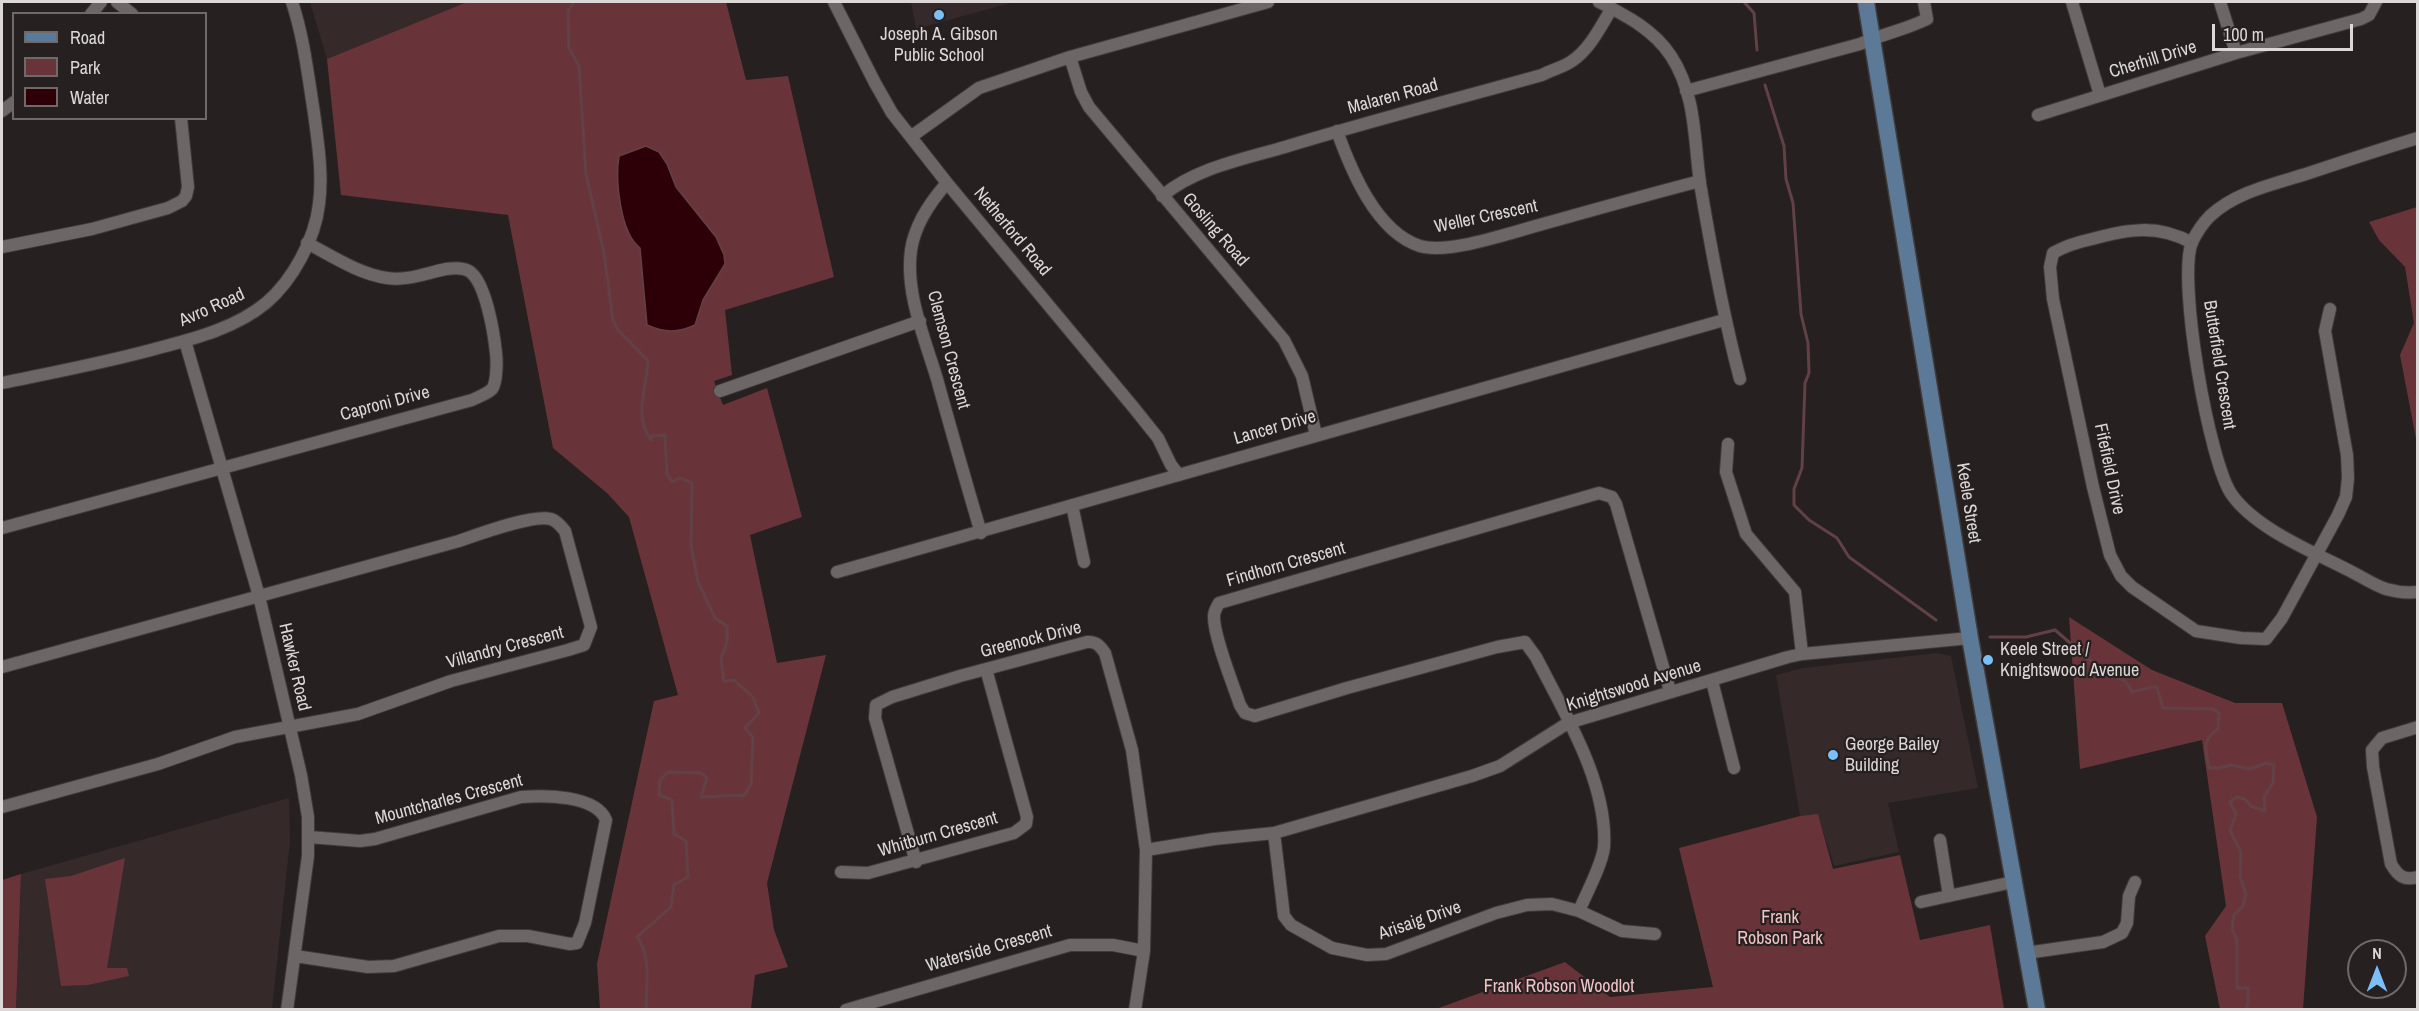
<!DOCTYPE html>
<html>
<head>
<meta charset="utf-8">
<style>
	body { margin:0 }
	#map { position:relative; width:2419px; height:1011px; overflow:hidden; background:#262020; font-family:"Archivo Narrow",sans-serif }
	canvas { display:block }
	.frame { position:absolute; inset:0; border:3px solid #dcd8d8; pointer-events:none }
	.legend { position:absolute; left:12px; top:12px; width:195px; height:108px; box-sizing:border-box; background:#262020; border:2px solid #6f6a6a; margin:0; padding:8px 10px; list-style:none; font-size:18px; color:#dcd8d8 }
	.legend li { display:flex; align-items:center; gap:12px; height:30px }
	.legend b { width:30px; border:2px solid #6f6a6a }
	.north { position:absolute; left:2347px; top:939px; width:60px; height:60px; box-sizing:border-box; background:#262020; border:2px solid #6f6a6a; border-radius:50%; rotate:0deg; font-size:16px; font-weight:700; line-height:24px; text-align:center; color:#dcd8d8 }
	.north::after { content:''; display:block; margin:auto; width:21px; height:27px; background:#7abff8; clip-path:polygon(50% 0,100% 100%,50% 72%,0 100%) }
	.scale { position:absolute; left:2212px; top:24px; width:141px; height:27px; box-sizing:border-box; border:3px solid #dcd8d8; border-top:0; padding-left:8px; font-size:18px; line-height:21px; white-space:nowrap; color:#dcd8d8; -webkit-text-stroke:4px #262020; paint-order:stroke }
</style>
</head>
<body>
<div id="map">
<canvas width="2419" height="1011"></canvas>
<div class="frame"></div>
<ul class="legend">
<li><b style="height:8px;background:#5c7a97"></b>Road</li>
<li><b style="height:16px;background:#68343a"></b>Park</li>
<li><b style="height:16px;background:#2d0007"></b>Water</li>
</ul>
<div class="north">N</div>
<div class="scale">100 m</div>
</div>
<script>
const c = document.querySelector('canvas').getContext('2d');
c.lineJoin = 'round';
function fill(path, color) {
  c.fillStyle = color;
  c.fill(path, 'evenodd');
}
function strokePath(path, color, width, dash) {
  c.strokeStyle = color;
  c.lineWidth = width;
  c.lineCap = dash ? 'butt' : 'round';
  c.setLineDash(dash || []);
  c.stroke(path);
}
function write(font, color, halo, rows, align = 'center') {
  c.font = font + ' "Archivo Narrow",sans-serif';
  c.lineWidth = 4.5;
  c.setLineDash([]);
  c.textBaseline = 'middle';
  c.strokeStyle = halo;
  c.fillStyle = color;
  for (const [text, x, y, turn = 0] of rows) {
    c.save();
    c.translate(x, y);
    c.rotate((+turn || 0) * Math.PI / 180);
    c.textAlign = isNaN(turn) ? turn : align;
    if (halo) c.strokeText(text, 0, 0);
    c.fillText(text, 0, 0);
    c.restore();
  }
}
fill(new Path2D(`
	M310 2H467L327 59Z
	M911 2H1014L916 29Z
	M1937 653 1951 656 1978 788 1888 803 1899 852 1834 866 1818 815 1800 816 1776 675 1803 668Z
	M289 798 290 841 272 1009 16 1010 21 874Z`), '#35292a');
fill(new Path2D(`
	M467 2H726L746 80 788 76 834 277 725 310 732 375 714 381 723 405 767 388 802 517 750 535 777 663 826 655 767 883 774 930 788 967 755 975 751 1009H600L597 964 654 701 678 695 629 517 607 493 553 448 508 215 341 195 327 59Z
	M2417 207H2418L2417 444 2400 355 2414 323 2405 267 2379 240 2369 222Z
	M2069 617 2152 670 2235 703H2282L2317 817 2303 1009H2220L2205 936 2226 906 2202 740 2080 769Z
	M1818 814 1833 869 1900 855 1920 940 1990 925 2004 1009H1436L1565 962 1610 997 1713 987 1679 848 1800 816Z
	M125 858 107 968H127L129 976 88 985 61 986 45 879 71 876Z
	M21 874 16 1009H2V880Z`), '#68343a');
const water = new Path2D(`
	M646 146 659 152 667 164 676 187 716 237 724 255 725 264 703 300 695 325C678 333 665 333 647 325L640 248C620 233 615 179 619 156Z`);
fill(water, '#2d0007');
strokePath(water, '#624146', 1.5);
strokePath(new Path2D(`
	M574 2 568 11 569 48 579 66 586 174 604 253 613 320 618 330 648 361C647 387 633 417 651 440L652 436 665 435 667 474 672 482 680 478 692 483 691 546 698 582 715 618 727 626V642L721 659 724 681 734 680 753 697 759 713 745 728 753 737 751 784 744 796C729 793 717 798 701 797L707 778 701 773 668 772 660 780 659 795 672 800 674 834 686 841 688 877 674 885 671 907 637 937C652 957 646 986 646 1010
	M1744 2 1754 13 1757 50
	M1765 85 1784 146 1786 179 1793 203 1801 314 1808 343 1809 373 1805 383 1802 468 1794 489V505L1809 520 1837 538 1849 557 1936 620
	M1990 637H2026L2055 630 2103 671 2126 682 2132 692C2141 691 2148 686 2157 687L2163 708 2213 709 2219 713 2218 729C2201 741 2206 750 2209 768H2218L2231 765 2250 769 2266 763 2274 765 2273 783 2264 797 2265 811 2251 806 2245 799 2236 797 2230 802 2236 814 2230 831 2241 852 2240 876 2246 895 2243 906 2234 915 2232 929 2237 940V988H2248V1005L2245 1010`), '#624146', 3);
const minor = new Path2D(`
	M117 2 132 14
	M834 2 875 83 892 113 947 183 1134 408 1158 438 1171 465 1179 475
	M1599 2C1627 16 1654 30 1671 56 1696 94 1694 140 1700 183 1711 249 1723 315 1740 379
	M2072 2 2100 95
	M2220 2 2236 53
	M91 14 101 2
	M1070 57 1081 92 1089 107 1284 340 1302 376 1316 435
	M1686 91 1860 44C1882 34 1905 30 1927 19L1924 2
	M2 111 14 102
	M2038 115 2236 53 2361 19 2369 15 2376 2
	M1337 131C1351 170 1376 232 1420 246 1450 255 1519 230 1550 222 1600 208 1650 194 1700 181
	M912 136 979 88 1070 57 1268 2
	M2418 138C2381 149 2345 161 2309 173 2275 184 2237 191 2210 216 2204 222 2196 234 2192 242 2177 279 2209 463 2232 495 2257 530 2316 553 2354 573 2364 578 2374 585 2386 589 2396 592 2407 593 2418 592
	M947 183C930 202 915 224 911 250 905 293 925 339 937 379 951 430 966 482 981 533
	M1162 196C1196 168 1243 159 1285 147 1370 121 1456 99 1542 75 1551 70 1564 67 1572 61 1590 49 1601 26 1612 8
	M2192 243C2158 224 2128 229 2092 239 2078 242 2065 246 2053 253L2050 267 2053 299 2093 487 2110 555 2121 576 2132 587 2196 631 2241 638 2266 639 2282 618 2338 515 2346 497 2348 478 2347 455 2325 331 2330 309
	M2 247 92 229 168 208 182 201 186 196 188 187 181 118
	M185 341 259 596 301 775 308 817V856L287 1010
	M2 383C55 372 109 362 162 347 197 338 237 327 266 303 293 280 315 239 319 204 323 174 318 143 314 113 308 76 304 38 292 2
	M720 391 920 321
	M1728 444 1726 472 1746 534 1795 592 1802 654
	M1072 505 1084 562
	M2 528 472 400C478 397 487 394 492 389 497 383 497 361 496 353 494 334 486 282 469 271 462 267 453 268 446 269 426 273 408 281 387 278 359 274 332 256 307 243
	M837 572 1724 320
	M2 667 459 541C479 534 533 514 551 519 557 521 561 526 565 531L591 627 584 645 568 650 451 681 358 714 235 737 158 764 2 807
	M1712 681 1734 768
	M2418 727 2382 738 2372 750 2373 767 2391 864C2398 876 2404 881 2418 877
	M1274 833 1284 916 1291 925 1332 948 1367 955 1386 954 1496 913 1527 905 1552 904 1579 911 1622 931 1655 934
	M1940 840 1949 896
	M1146 850 1214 839 1274 833 1472 776 1500 766 1568 723 1788 657 1802 654 1970 638
	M916 862 875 718 876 705 892 697 960 676 1087 642C1096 641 1100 646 1105 653L1132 750 1146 850 1144 951 1135 1010
	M841 872 868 873 1014 833 1026 824 1027 817 986 669
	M1921 902 2013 882
	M1579 911C1586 894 1602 865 1604 847 1608 783 1564 712 1536 657L1525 642 1497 647 1347 688 1255 716 1245 713 1240 705C1233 684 1213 635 1214 616 1214 611 1217 607 1219 603L1599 493 1612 497 1616 504 1670 691
	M2026 953 2103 942 2122 933 2127 923 2129 896 2135 882
	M295 956 368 967 394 966 499 936H528L570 944 577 943 585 923 606 820C596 795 544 795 521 797L375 839 360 841 309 837
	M846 1010 1070 945H1113L1144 951`);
const major = new Path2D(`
	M1866 2 1970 638 2037 1010`);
strokePath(minor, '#403b3b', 14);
strokePath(major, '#403b3b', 19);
strokePath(minor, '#6d6666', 12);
strokePath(major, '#5c7a97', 16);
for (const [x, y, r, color] of [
	[939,15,6,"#7abff8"],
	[1988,660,6,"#7abff8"],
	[1833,755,6,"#7abff8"]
]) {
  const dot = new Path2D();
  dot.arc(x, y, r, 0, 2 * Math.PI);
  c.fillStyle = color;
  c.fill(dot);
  strokePath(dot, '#262020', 2);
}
write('18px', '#dcd8d8', '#262020', [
	["Joseph A. Gibson",939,35,"center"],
	["Public School",939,56,"center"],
	["Keele Street /",2000,650],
	["Knightswood Avenue",2000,671],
	["George Bailey",1845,745],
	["Building",1845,766]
], 'left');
write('18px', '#dcd8d8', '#262020', [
	["Cherhill Drive",2153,60,-17],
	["Malaren Road",1393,97,-15],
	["Weller Crescent",1486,217,-12],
	["Gosling Road",1215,230,49],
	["Netherford Road",1012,232,50],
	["Avro Road",212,308,-24],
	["Clemson Crescent",948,350,75],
	["Butterfield Crescent",2219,365,81],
	["Caproni Drive",385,404,-15],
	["Lancer Drive",1275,428,-16],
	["Fifefield Drive",2109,469,78],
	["Keele Street",1968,503,81],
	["Findhorn Crescent",1286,565,-16],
	["Greenock Drive",1031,640,-14],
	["Villandry Crescent",505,648,-15],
	["Hawker Road",294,667,77],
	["Knightswood Avenue",1634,686,-17],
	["Mountcharles Crescent",449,800,-15],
	["Whitburn Crescent",938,835,-16],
	["Arisaig Drive",1420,921,-19],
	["Waterside Crescent",989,949,-16]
]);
write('18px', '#f1c4c7', '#262020', [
	["Frank",1780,918],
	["Robson Park",1780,939],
	["Frank Robson Woodlot",1559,987]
]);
</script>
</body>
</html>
